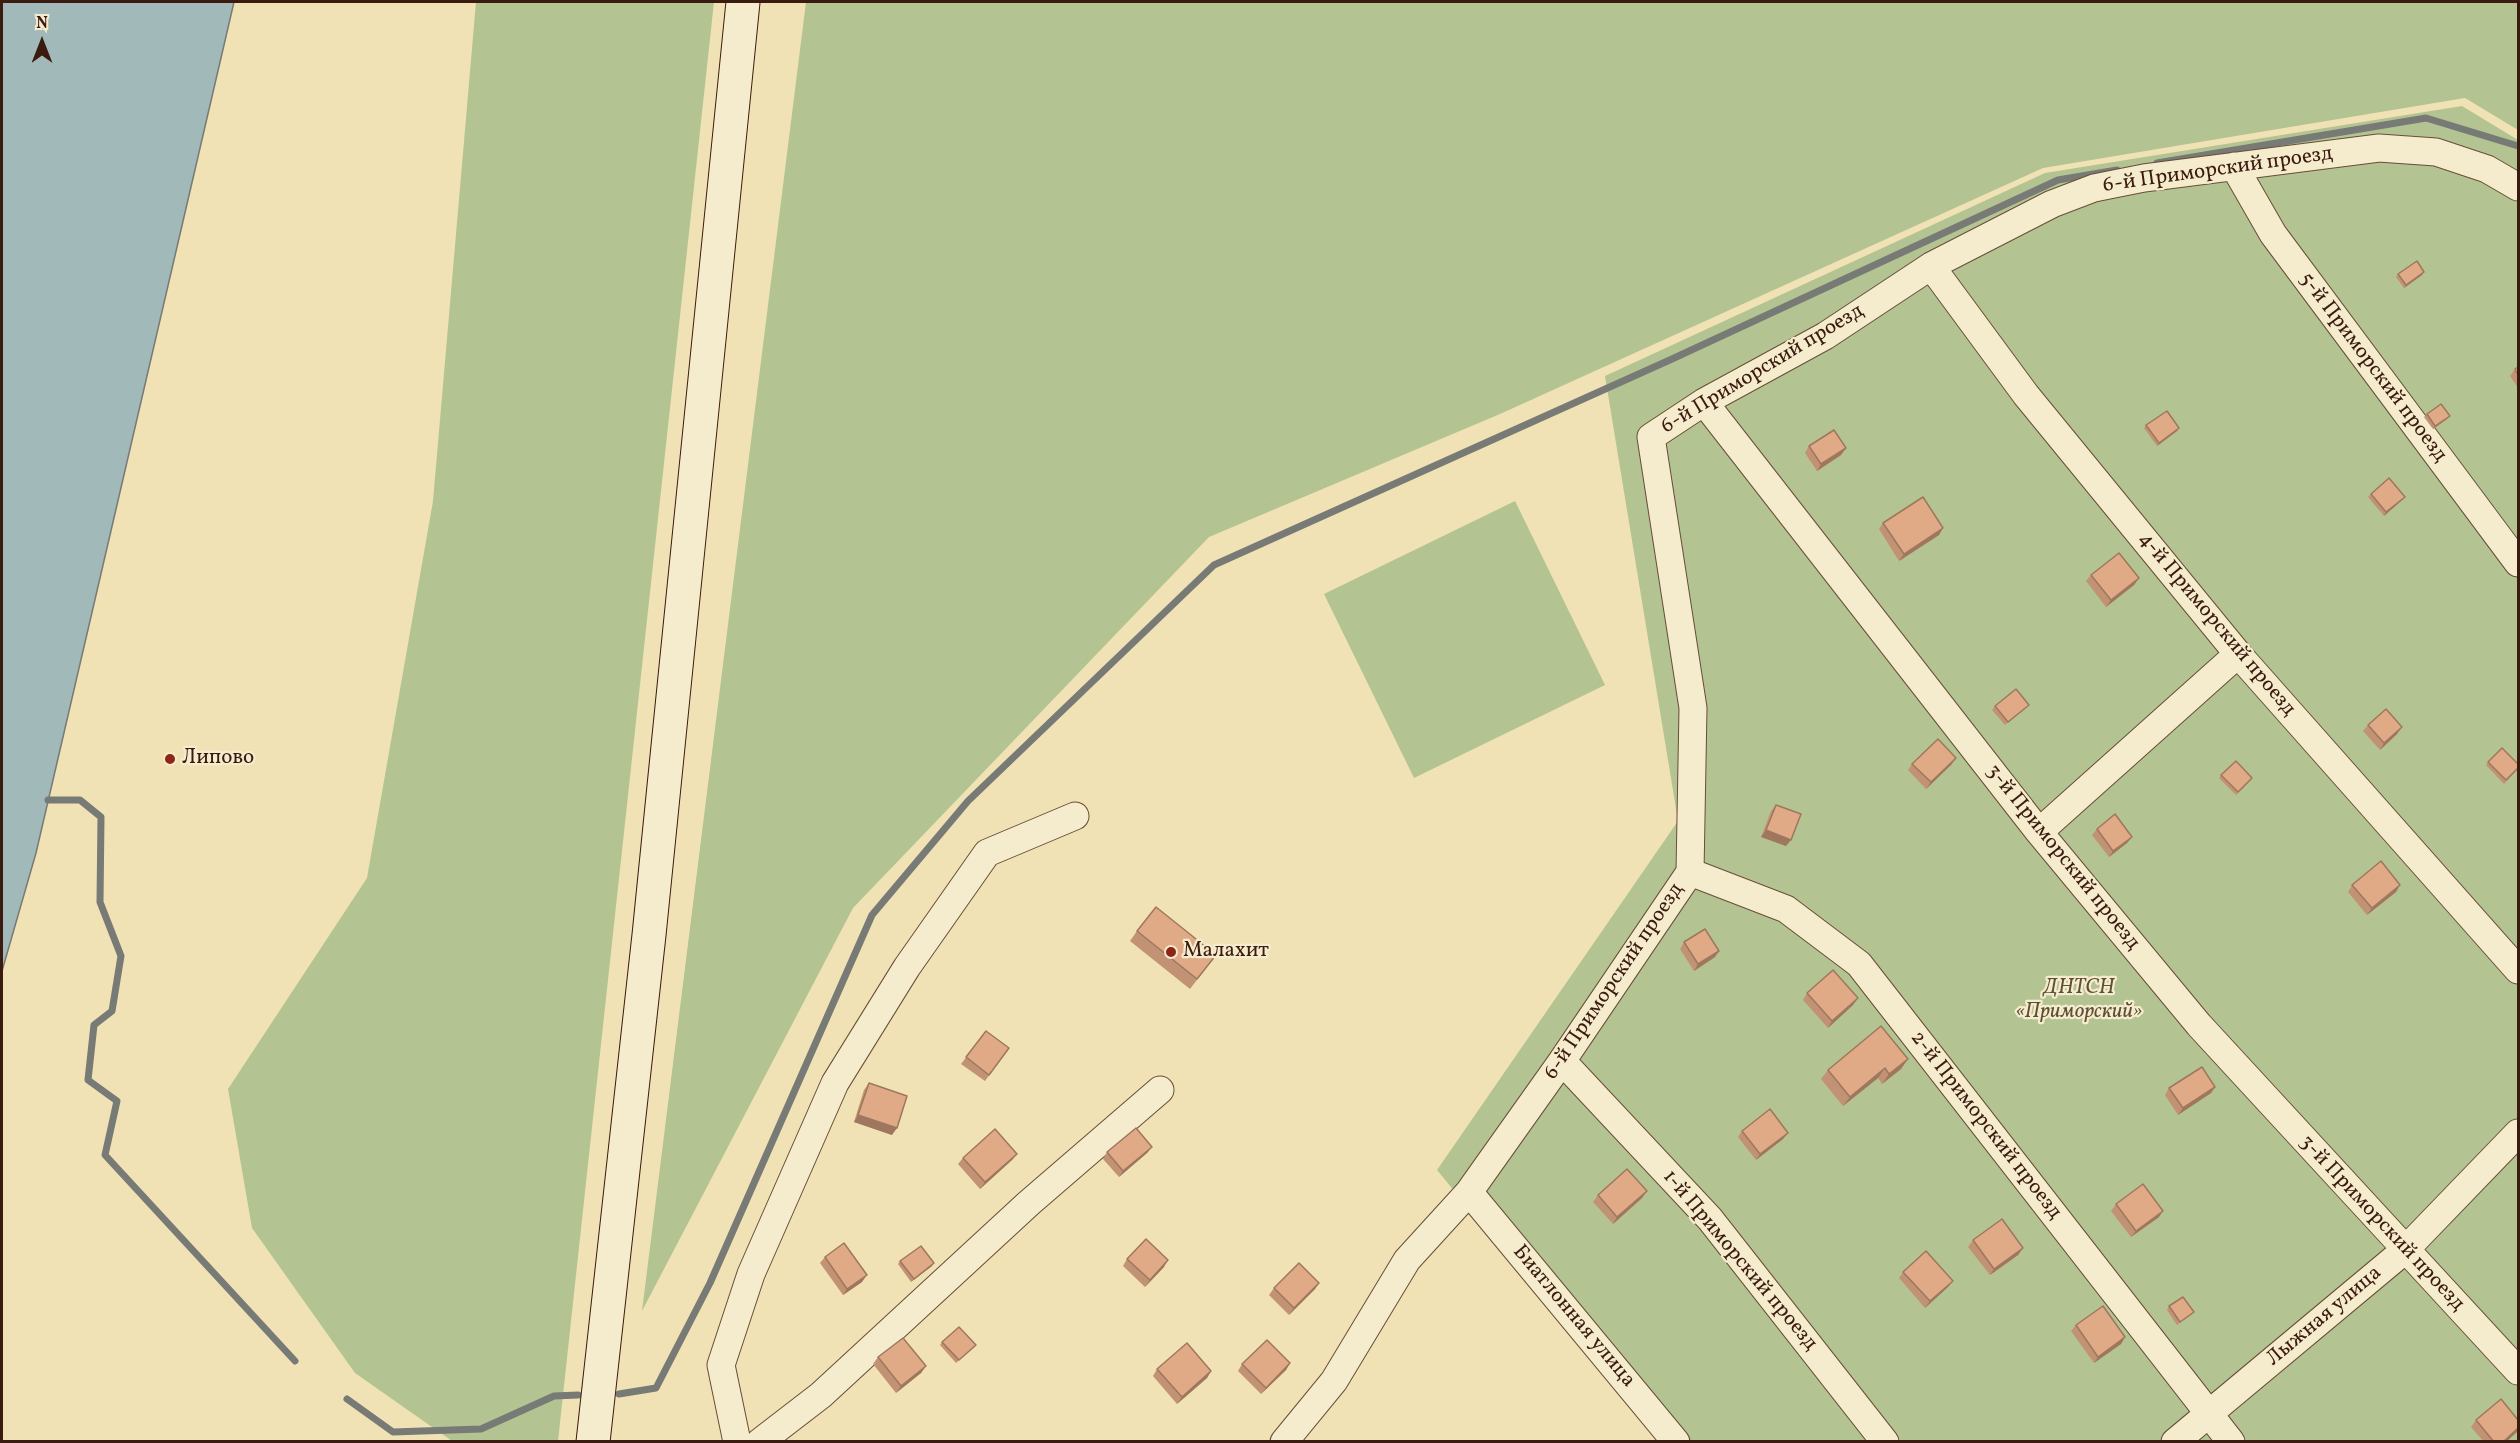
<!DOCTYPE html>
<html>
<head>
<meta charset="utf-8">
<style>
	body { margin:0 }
	#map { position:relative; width:2520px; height:1443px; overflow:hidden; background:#f0e2b4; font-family:Vollkorn,serif }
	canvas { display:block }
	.frame { position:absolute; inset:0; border:3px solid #3b1b0f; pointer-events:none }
	.north { position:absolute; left:12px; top:12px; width:60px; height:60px; -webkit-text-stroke:4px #f5ecce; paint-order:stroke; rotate:0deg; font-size:16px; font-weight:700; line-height:24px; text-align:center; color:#3b1b0f }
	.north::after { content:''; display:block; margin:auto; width:21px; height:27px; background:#3b1b0f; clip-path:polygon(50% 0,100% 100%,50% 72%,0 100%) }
</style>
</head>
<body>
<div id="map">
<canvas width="2520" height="1443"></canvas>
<div class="frame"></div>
<div class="north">N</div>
</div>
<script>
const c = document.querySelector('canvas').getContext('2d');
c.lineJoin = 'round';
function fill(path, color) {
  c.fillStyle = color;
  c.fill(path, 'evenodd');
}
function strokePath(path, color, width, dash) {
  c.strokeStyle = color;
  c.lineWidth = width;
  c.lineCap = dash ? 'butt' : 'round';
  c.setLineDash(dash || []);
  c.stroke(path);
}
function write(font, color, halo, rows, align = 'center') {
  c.font = font + ' Vollkorn,serif';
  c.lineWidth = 4.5;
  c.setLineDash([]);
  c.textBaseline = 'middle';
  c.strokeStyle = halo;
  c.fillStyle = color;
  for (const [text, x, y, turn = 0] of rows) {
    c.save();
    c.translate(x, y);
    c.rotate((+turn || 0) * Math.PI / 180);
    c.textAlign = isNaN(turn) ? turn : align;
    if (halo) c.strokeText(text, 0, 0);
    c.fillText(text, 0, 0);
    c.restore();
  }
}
fill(new Path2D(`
	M476 2H714L558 1441H452L355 1373 252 1228 228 1089 367 878 433 501Z
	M806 2H2518V130L2465 98 2043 168 1500 414 1209 537 853 908 642 1311Z
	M2462 106 2518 140V1441H1659L1437 1170 1678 821 1605 376 2045 173Z
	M1515 501 1605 685 1414 778 1324 594Z`), '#b3c492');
const water = new Path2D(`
	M2 2H234L36 853 2 971Z`);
fill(water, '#a1bab9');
strokePath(water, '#787a75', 1.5);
strokePath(new Path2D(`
	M2157 163 2426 118 2518 146
	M48 800H80L101 817 100 902 121 956 112 1011 94 1025 88 1080 117 1101 105 1155 295 1361
	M619 1394 656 1388 710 1283 872 915 968 801 1214 565 1672 359 2058 180 2117 170
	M347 1399 393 1432 481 1429 554 1396 578 1395`), '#787a75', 7);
const street = new Path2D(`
	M2234 166 2273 234 2518 563
	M1931 266 2026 395 2238 654 2518 970
	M1704 402 2039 832 2199 1025 2518 1371
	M2039 832 2238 654
	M1690 872 1786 909 1859 964 2231 1442
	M1562 1061 1710 1219 1885 1442
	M1469 1192 1676 1442
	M737 1442 721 1365 751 1274 835 1083 907 967 987 853 1075 816
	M760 1442 821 1395 1029 1203 1160 1090
	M1284 1442 1334 1381 1407 1260 1469 1192 1562 1061 1690 872 1693 708 1651 437 1704 402 1825 336 1931 266 2052 204 2094 188 2144 178 2379 148 2436 152 2487 169 2518 187
	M2175 1442 2405 1250 2518 1133`);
const secondary = new Path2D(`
	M593 1442 649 935 743 2`);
strokePath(street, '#684d38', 29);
strokePath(secondary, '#3b1b0f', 35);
strokePath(street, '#f5ecce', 27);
strokePath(secondary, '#f5ecce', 33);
fill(new Path2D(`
	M2398 274 2422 275 2404 288 2396 277Z
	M2518 367V388L2510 376 2515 369Z
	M2427 414 2447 419 2433 429 2424 417Z
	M2146 425 2177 431 2157 446 2144 428Z
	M1809 446 1846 448 1841 455 1817 471 1805 453Z
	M2371 494 2405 497 2402 500 2384 516 2368 497Z
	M1883 523 1943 528 1939 535 1899 561 1879 529Z
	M2091 575 2139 578 2134 585 2106 607 2086 581Z
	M1995 706 2026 708 2005 725 1992 710Z
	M2368 725 2397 734 2380 750 2363 731Z
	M1956 758 1951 765 1926 789 1908 770 1912 764Z
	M2488 762 2518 764V769L2504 784 2486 765Z
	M2221 775 2250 781 2236 795 2219 778Z
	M1776 805 1786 846 1761 837 1771 811Z
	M2097 829 2132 837 2127 843 2109 857 2092 835Z
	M2352 885 2396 892 2367 915 2348 892Z
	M1137 931 1216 955 1190 989 1130 941Z
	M1684 942 1715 957 1694 971 1680 949Z
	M1807 993 1853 1005 1828 1028 1803 1000Z
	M1881 1026 1901 1069 1882 1084 1878 1078 1843 1106 1821 1079 1828 1070Z
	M986 1031 1009 1048 985 1081 961 1064Z
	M869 1083 892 1135 854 1122 864 1090Z
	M2215 1087 2211 1093 2178 1115 2165 1095 2169 1088Z
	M1742 1131 1783 1139 1756 1160 1738 1137Z
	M1152 1147 1147 1153 1119 1177 1103 1159 1107 1152Z
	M1017 1154 1012 1160 980 1189 958 1164 963 1158Z
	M1598 1195 1642 1198 1613 1224 1593 1202Z
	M2116 1204 2159 1217 2131 1237 2111 1211Z
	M1973 1240 2023 1248 2018 1255 1990 1275 1968 1247Z
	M825 1257 862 1282 843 1295 820 1263Z
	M1127 1259 1164 1267 1145 1287 1123 1266Z
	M900 1261 932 1266 911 1282 898 1264Z
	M1903 1272 1948 1287 1925 1308 1899 1278Z
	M1319 1283 1315 1289 1289 1315 1269 1295 1274 1288Z
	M2169 1306 2194 1312 2191 1315 2177 1325 2167 1310Z
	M2076 1325 2125 1337 2121 1344 2094 1363 2071 1331Z
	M942 1342 976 1345 973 1348 956 1363 940 1345Z
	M878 1357 926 1366 921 1373 896 1393 873 1364Z
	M1290 1363 1286 1370 1261 1394 1238 1371 1242 1364Z
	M1157 1369 1211 1371 1207 1378 1177 1404 1153 1376Z
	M2476 1420H2518V1431L2506 1442H2484L2471 1427Z`), '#c29274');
fill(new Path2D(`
	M2424 272 2422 275 2404 288 2406 285Z
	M2450 416 2447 419 2433 429 2435 426Z
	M2179 428 2177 431 2157 446 2159 443Z
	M1846 448 1841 455 1817 471 1821 464Z
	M2405 497 2402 500 2384 516 2386 512Z
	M1943 528 1939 535 1899 561 1904 554Z
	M2139 578 2134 585 2106 607 2111 600Z
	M2402 727 2397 734 2380 750 2384 743Z
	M1956 758 1951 765 1926 789 1931 782Z
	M1766 830 1791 840 1786 846 1761 837Z
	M2132 837 2127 843 2109 857 2113 851Z
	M2400 885 2396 892 2367 915 2372 908Z
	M1719 951 1715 957 1694 971 1698 964Z
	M1858 998 1853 1005 1828 1028 1832 1021Z
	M1908 1059 1901 1069 1882 1084 1889 1074Z
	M1885 1068 1878 1078 1843 1106 1850 1097Z
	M2215 1087 2211 1093 2178 1115 2183 1108Z
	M858 1115 897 1128 892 1135 854 1122Z
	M1788 1133 1783 1139 1756 1160 1760 1154Z
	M1152 1147 1147 1153 1119 1177 1123 1171Z
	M1017 1154 1012 1160 980 1189 985 1182Z
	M1647 1191 1642 1198 1613 1224 1617 1217Z
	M2163 1211 2159 1217 2131 1237 2136 1231Z
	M2023 1248 2018 1255 1990 1275 1994 1269Z
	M1168 1260 1164 1267 1145 1287 1150 1280Z
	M934 1263 932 1266 911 1282 914 1279Z
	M867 1275 862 1282 843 1295 847 1289Z
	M1953 1281 1948 1287 1925 1308 1930 1301Z
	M1319 1283 1315 1289 1289 1315 1294 1308Z
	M2125 1337 2121 1344 2094 1363 2098 1357Z
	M1290 1363 1286 1370 1261 1394 1266 1388Z
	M926 1366 921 1373 896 1393 901 1386Z
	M1211 1371 1207 1378 1177 1404 1182 1397Z
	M2518 1428V1431L2506 1442H2503Z`), '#9e775e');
const building = new Path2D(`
	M2417 261 2424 272 2406 285 2398 274Z
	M2518 367V375L2515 369Z
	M2441 404 2450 416 2435 426 2427 414Z
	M2167 411 2179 428 2159 443 2146 425Z
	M1834 430 1846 448 1821 464 1809 446Z
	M2389 478 2405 497 2386 512 2371 494Z
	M1923 497 1943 528 1904 554 1883 523Z
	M2119 553 2139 578 2111 600 2091 575Z
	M2016 689 2029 705 2008 722 1995 706Z
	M2386 709 2402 727 2384 743 2368 725Z
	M1938 739 1956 758 1931 782 1912 764Z
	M2502 748 2518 764V768L2506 780 2488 762Z
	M2236 761 2252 778 2238 792 2221 775Z
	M1776 805 1801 814 1791 840 1766 830Z
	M2115 814 2132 837 2113 851 2097 829Z
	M2381 861 2400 885 2372 908 2352 885Z
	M1156 907 1216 955 1197 979 1137 931Z
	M1705 929 1719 951 1698 964 1684 942Z
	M1833 970 1858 998 1832 1021 1807 993Z
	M1881 1026 1908 1059 1889 1074 1885 1068 1850 1097 1828 1070Z
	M986 1031 1009 1048 989 1075 966 1057Z
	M2202 1067 2215 1087 2183 1108 2169 1088Z
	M869 1083 907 1096 897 1128 858 1115Z
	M1770 1109 1788 1133 1760 1154 1742 1131Z
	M1136 1128 1152 1147 1123 1171 1107 1152Z
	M995 1129 1017 1154 985 1182 963 1158Z
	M1627 1169 1647 1191 1617 1217 1598 1195Z
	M2143 1184 2163 1211 2136 1231 2116 1204Z
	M2002 1219 2023 1248 1994 1269 1973 1240Z
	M1146 1239 1168 1260 1150 1280 1127 1259Z
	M844 1243 867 1275 847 1289 825 1257Z
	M921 1246 934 1263 914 1279 900 1261Z
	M1926 1251 1953 1281 1930 1301 1903 1272Z
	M1299 1263 1319 1283 1294 1308 1274 1288Z
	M2183 1297 2194 1312 2180 1322 2169 1306Z
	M2103 1306 2125 1337 2098 1357 2076 1325Z
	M959 1327 976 1345 959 1360 942 1342Z
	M903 1338 926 1366 901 1386 878 1357Z
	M1267 1340 1290 1363 1266 1388 1242 1364Z
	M1187 1343 1211 1371 1182 1397 1157 1369Z
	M2501 1399 2518 1420V1428L2503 1442H2494L2476 1420Z`);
fill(building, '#e1aa87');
strokePath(building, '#9e775e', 1.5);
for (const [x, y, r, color] of [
	[170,759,6,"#8f2418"],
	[1171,952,6,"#8f2418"]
]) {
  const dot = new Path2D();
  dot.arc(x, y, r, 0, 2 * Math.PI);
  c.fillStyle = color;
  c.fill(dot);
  strokePath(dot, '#f5ecce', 2);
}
write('21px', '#3b1b0f', '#f5ecce', [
	["6-й Приморский проезд",2218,171,-8],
	["5-й Приморский проезд",2372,368,53],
	["6-й Приморский проезд",1763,370,-31],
	["4-й Приморский проезд",2216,625,50],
	["3-й Приморский проезд",2062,858,51],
	["6-й Приморский проезд",1615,982,-56],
	["2-й Приморский проезд",1985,1126,52],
	["3-й Приморский проезд",2381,1224,47],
	["1-й Приморский проезд",1739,1261,50],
	["Биатлонная улица",1573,1317,50],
	["Лыжная улица",2325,1317,-40]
]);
write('21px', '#3b1b0f', '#f5ecce', [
	["Липово",182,759],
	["Малахит",1183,952]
], 'left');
write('italic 21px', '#5f4e36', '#f5ecce', [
	["ДНТСН",2079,989],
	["«Приморский»",2079,1013]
]);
</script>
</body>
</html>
